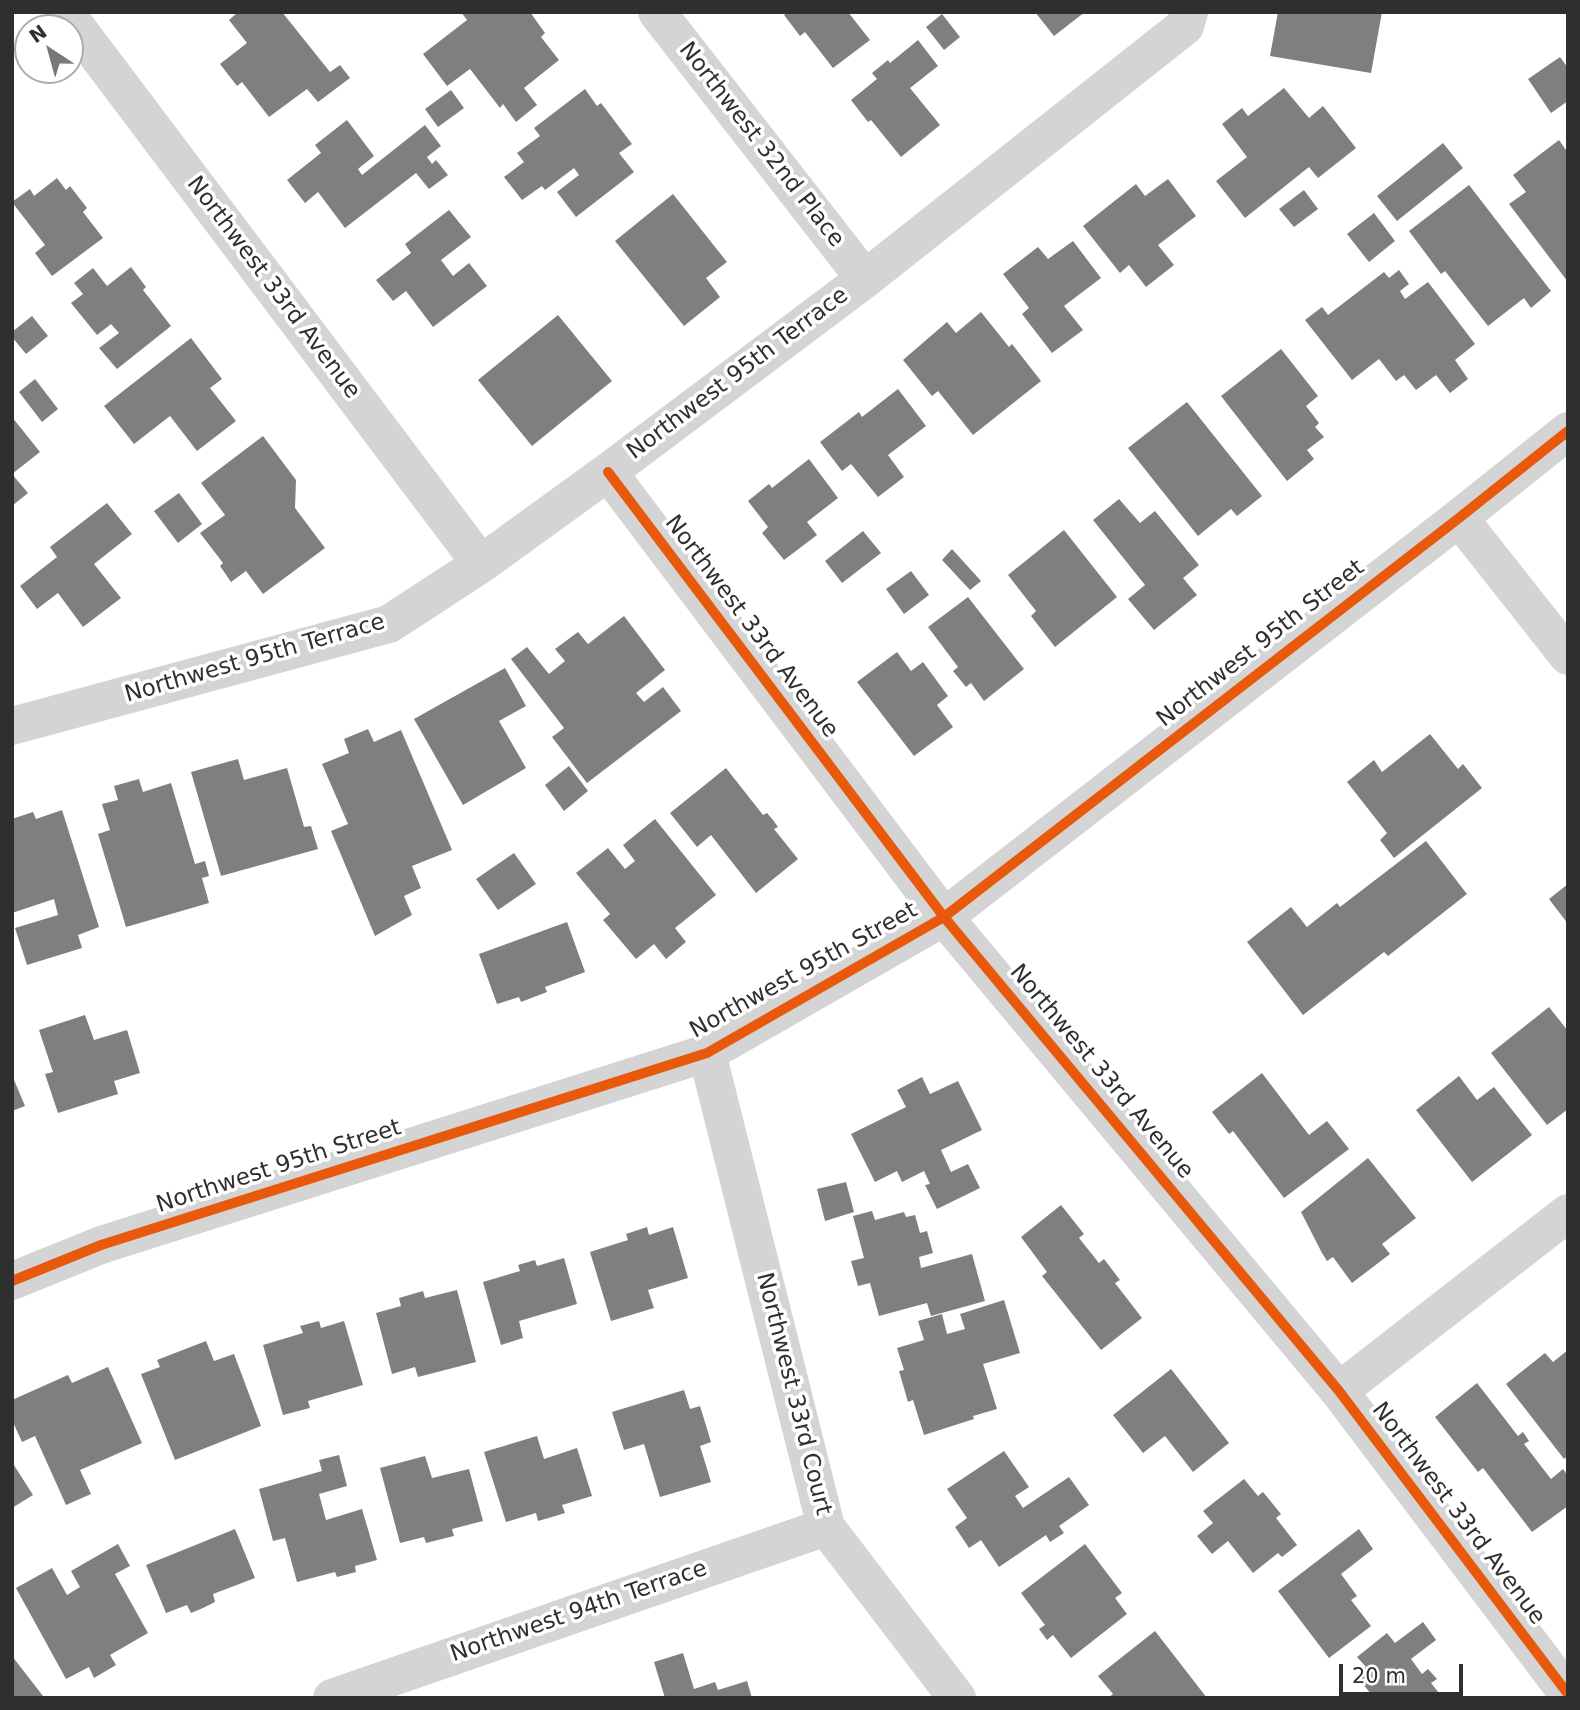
<!DOCTYPE html>
<html>
<head>
<meta charset="utf-8">
<style>
	body { margin:0 }
	#map { position:relative; width:1580px; height:1710px; overflow:hidden; background:#fff; font-family:"DejaVu Sans",sans-serif }
	canvas { display:block }
	.frame { position:absolute; inset:0; border:14px solid #2f2f2f; pointer-events:none }
	.north { position:absolute; left:14px; top:14px; width:70px; height:70px; box-sizing:border-box; background:#fff; border:2px solid #acacac; border-radius:50%; rotate:324deg; font-size:19px; font-weight:700; line-height:28px; text-align:center; color:#2f2f2f }
	.north::after { content:''; display:block; margin:auto; width:24px; height:32px; background:#787878; clip-path:polygon(50% 0,100% 100%,50% 72%,0 100%) }
	.scale { position:absolute; left:1339px; top:1664px; width:124px; height:32px; box-sizing:border-box; border:4px solid #2f2f2f; border-top:0; padding-left:9px; font-size:21px; line-height:24px; white-space:nowrap; color:#2f2f2f; -webkit-text-stroke:5px #fff; paint-order:stroke }
</style>
</head>
<body>
<div id="map">
<canvas width="1580" height="1710"></canvas>
<div class="frame"></div>
<div class="north">N</div>
<div class="scale">20 m</div>
</div>
<script>
const c = document.querySelector('canvas').getContext('2d');
c.lineJoin = 'round';
function fill(path, color) {
  c.fillStyle = color;
  c.fill(path, 'evenodd');
}
function strokePath(path, color, width, dash) {
  c.strokeStyle = color;
  c.lineWidth = width;
  c.lineCap = dash ? 'butt' : 'round';
  c.setLineDash(dash || []);
  c.stroke(path);
}
function write(font, color, halo, rows, align = 'center') {
  c.font = font + ' "DejaVu Sans",sans-serif';
  c.lineWidth = 7;
  c.setLineDash([]);
  c.textBaseline = 'middle';
  c.strokeStyle = halo;
  c.fillStyle = color;
  for (const [text, x, y, turn = 0] of rows) {
    c.save();
    c.translate(x, y);
    c.rotate((+turn || 0) * Math.PI / 180);
    c.textAlign = isNaN(turn) ? turn : align;
    if (halo) c.strokeText(text, 0, 0);
    c.fillText(text, 0, 0);
    c.restore();
  }
}
fill(new Path2D(`
	M238 12H282L330 72 340 65 350 78 318 102 307 89 269 117 242 82 237 86 220 64 247 43 229 20Z
	M461 12H530L545 33 541 37 559 60 524 88 537 105 516 122 503 104 500 108 470 69 447 86 423 54 467 20Z
	M788 12H848L870 40 833 68 805 32 800 36 784 15Z
	M1035 12H1085L1054 36Z
	M1278 12H1382L1371 73 1270 56Z
	M942 14 960 37 944 50 926 27Z
	M918 40 938 66 910 88 940 125 901 157 871 120 868 122 851 100 877 79 872 73 888 60 890 63Z
	M1560 57 1568 68V101L1551 113 1528 79Z
	M1284 88 1309 118 1323 106 1356 148 1318 178 1309 167 1245 218 1216 181 1247 157 1222 124 1242 108 1248 116Z
	M585 89 597 106 601 103 632 144 619 153 634 172 576 217 557 192 579 175 574 168 545 190 542 186 522 200 504 177 524 162 517 153 540 136 534 128Z
	M451 90 464 108 438 127 425 109Z
	M347 120 374 156 358 169 362 175 425 125 441 146 427 157 432 164 436 160 448 175 429 189 416 173 345 228 318 192 305 203 287 180 321 153 315 145Z
	M1559 140 1568 153V282L1509 204 1526 192 1513 175Z
	M1443 143 1463 168 1397 221 1377 196Z
	M57 178 66 190 70 186 87 208 83 212 103 238 52 276 35 253 45 245 12 202 30 189 34 196Z
	M1168 179 1196 216 1158 245 1174 265 1146 287 1129 265 1120 273 1083 226 1136 184 1145 196Z
	M1469 185 1551 291 1531 308 1524 298 1488 326 1445 271 1441 274 1409 231Z
	M1304 190 1318 209 1294 227 1279 209Z
	M673 194 727 262 706 278 720 297 684 326 615 241Z
	M449 210 471 237 441 260 453 276 469 263 487 286 433 327 406 291 393 301 376 280 411 253 405 244Z
	M1374 213 1395 241 1369 262 1347 234Z
	M1073 241 1101 278 1064 306 1083 330 1052 353 1022 314 1029 308 1003 274 1038 247 1048 259Z
	M131 267 146 287 143 290 171 326 117 369 99 348 119 333 111 324 97 335 71 303 83 294 74 283 93 268 107 286Z
	M1399 270 1409 284 1400 291 1405 299 1428 282 1475 344 1455 360 1468 379 1450 393 1436 375 1416 390 1404 375 1396 381 1379 359 1352 380 1305 320 1322 307 1328 315 1384 272 1389 278Z
	M981 312 1009 347 1012 344 1041 381 973 435 938 391 932 396 903 360 947 322 956 333Z
	M558 315 612 381 532 446 478 380Z
	M32 316 48 336 26 354 12 337V332Z
	M191 338 222 379 210 388 236 421 197 451 170 416 134 444 104 406Z
	M1281 349 1318 396 1306 406 1319 423 1315 427 1324 437 1307 450 1314 459 1287 481 1221 396Z
	M35 379 58 409 42 422 19 392Z
	M898 389 926 426 888 455 904 477 878 497 851 464 842 471 820 442 859 412 862 417Z
	M1187 402 1262 496 1237 516 1231 509 1198 536 1128 448Z
	M12 417 40 452 12 474 28 493 12 506Z
	M263 436 296 480 295 508 325 548 263 594 246 571 231 582 220 566 223 563 200 533 225 515 201 483Z
	M809 459 838 498 807 522 817 535 784 560 762 533 768 527 748 501 769 484 772 488Z
	M179 493 202 524 178 543 154 511Z
	M1119 499 1140 523 1155 511 1199 565 1183 578 1197 595 1154 630 1128 599 1145 585 1093 520Z
	M107 503 132 534 94 564 121 598 83 627 58 593 37 609 20 586 57 557 50 547Z
	M1064 530 1117 597 1055 647 1031 616 1036 611 1008 575Z
	M863 531 881 553 842 583 825 561Z
	M952 549 981 581 970 590 942 560Z
	M911 571 929 595 904 614 886 589Z
	M968 597 1024 669 984 701 971 683 966 687 953 671 958 667 928 627Z
	M624 616 665 670 636 693 644 702 663 687 681 711 587 783 552 737 564 728 511 659 527 647 549 674 565 661 555 649 578 632 588 644Z
	M897 652 911 671 923 662 948 696 937 705 953 727 914 756 857 682Z
	M505 668 526 706 499 721 526 768 463 805 414 719Z
	M368 729 374 742 401 730 452 850 412 866 421 888 404 896 412 915 375 936 331 831 348 824 322 764 349 753 344 739Z
	M1430 734 1458 769 1463 764 1482 788 1394 858 1380 840 1387 833 1347 782 1374 760 1382 772Z
	M238 759 244 780 287 768 304 827 311 826 318 849 221 876 191 772Z
	M569 766 588 791 564 811 545 785Z
	M726 768 763 815 767 813 773 820 778 827 774 829 798 859 756 893 711 835 697 847 670 813Z
	M139 779 143 792 171 783 195 864 205 861 209 876 202 878 209 903 126 927 98 834 110 830 102 804 118 800 114 786Z
	M62 810 99 927 78 935 82 948 27 965 15 928 58 915 54 899 12 913V819L33 812 36 819Z
	M655 819 716 895 675 928 686 942 666 959 654 944 636 959 603 920 610 914 576 873 608 848 625 869 635 861 623 845Z
	M1426 841 1467 894 1388 956 1384 952 1303 1015 1247 942 1291 907 1307 927 1337 903 1340 907Z
	M514 853 536 884 498 910 476 879Z
	M1568 884V924L1549 899Z
	M567 922 585 972 545 987 547 992 521 1002 519 997 497 1004 479 954Z
	M1549 1007 1568 1031V1109L1547 1125 1491 1053Z
	M85 1015 94 1040 127 1030 140 1073 114 1081 118 1094 58 1113 45 1074 53 1072 39 1030Z
	M1262 1073 1309 1135 1327 1121 1349 1149 1284 1198 1233 1131 1229 1134 1212 1112Z
	M12 1075 25 1106 12 1111Z
	M1459 1076 1477 1100 1494 1087 1532 1135 1472 1182 1416 1110Z
	M922 1077 930 1094 958 1081 982 1130 941 1150 951 1172 968 1164 980 1188 937 1209 925 1185 930 1184 924 1171 902 1182 897 1171 875 1182 851 1134 906 1107 897 1090Z
	M1368 1158 1416 1218 1382 1244 1390 1254 1352 1283 1333 1257 1327 1261 1322 1253 1301 1212Z
	M846 1182 854 1212 825 1221 817 1189Z
	M1061 1205 1084 1234 1079 1238 1099 1263 1104 1259 1120 1280 1115 1283 1142 1318 1101 1350 1042 1276 1047 1272 1021 1237Z
	M872 1211 875 1220 904 1212 906 1217 915 1215 920 1233 927 1231 933 1253 919 1257 921 1268 972 1254 985 1301 931 1316 927 1303 879 1316 870 1283 858 1286 851 1261 864 1258 853 1216Z
	M647 1227 649 1235 673 1227 688 1278 648 1290 654 1308 611 1321 590 1252 628 1240 626 1234Z
	M564 1258 577 1304 519 1321 523 1338 501 1345 483 1282 520 1271 518 1265 535 1260 537 1266Z
	M457 1290 476 1362 418 1377 415 1367 392 1374 376 1313 401 1306 399 1298 423 1291 425 1298Z
	M1004 1300 1020 1353 983 1364 997 1409 973 1416 974 1419 924 1435 913 1400 908 1402 899 1371 904 1370 897 1348 924 1340 918 1321 942 1314 947 1334 965 1329 960 1314Z
	M319 1321 321 1328 344 1321 363 1385 308 1401 310 1408 283 1415 263 1345 303 1333 300 1326Z
	M206 1341 214 1361 234 1354 261 1426 175 1460 141 1374 160 1367 157 1360Z
	M1568 1350V1456L1564 1459 1506 1384 1545 1353 1553 1362Z
	M108 1367 142 1443 80 1470 91 1494 66 1505 35 1436 22 1442 12 1420V1400L68 1375 72 1383Z
	M1171 1369 1229 1443 1193 1472 1165 1436 1143 1453 1113 1415Z
	M1477 1383 1518 1436 1523 1432 1529 1441 1524 1444 1551 1479 1563 1469 1568 1476V1506L1532 1532 1483 1468 1478 1472 1435 1417Z
	M684 1390 690 1409 700 1406 711 1442 700 1446 711 1482 660 1497 644 1444 624 1450 612 1412Z
	M537 1436 544 1459 577 1448 592 1496 562 1505 565 1513 552 1517 538 1521 536 1513 506 1522 484 1452Z
	M1004 1451 1029 1487 1015 1496 1023 1508 1069 1477 1089 1505 1059 1526 1064 1533 1050 1542 1046 1535 999 1567 981 1540 969 1548 955 1527 967 1518 947 1489Z
	M339 1455 347 1486 319 1494 326 1520 362 1509 377 1560 355 1566 356 1572 337 1577 335 1572 297 1582 285 1538 273 1541 259 1489 322 1471 319 1460Z
	M425 1456 432 1478 469 1469 483 1521 452 1529 454 1536 426 1543 424 1537 400 1543 380 1468Z
	M12 1462 33 1495 12 1508Z
	M1244 1479 1258 1496 1263 1492 1281 1514 1276 1518 1297 1545 1282 1557 1278 1553 1253 1573 1228 1541 1212 1554 1197 1536 1213 1523 1203 1511Z
	M235 1529 255 1578 213 1594 215 1602 203 1608 191 1613 187 1605 166 1613 146 1565Z
	M1359 1529 1373 1549 1341 1574 1357 1596 1351 1600 1371 1626 1329 1658 1278 1591Z
	M118 1544 130 1566 115 1574 148 1633 110 1655 116 1665 94 1678 89 1667 66 1679 16 1588 52 1568 67 1595 80 1587 71 1571Z
	M1085 1544 1122 1593 1115 1598 1127 1614 1071 1658 1053 1635 1047 1640 1039 1629 1045 1625 1021 1593Z
	M1423 1622 1436 1640 1411 1659 1422 1674 1428 1669 1437 1679 1431 1683 1443 1698H1374L1356 1675 1366 1667 1357 1657 1387 1633 1395 1643Z
	M1155 1631 1207 1698H1108L1113 1694 1098 1676Z
	M683 1653 694 1689 715 1682 718 1690 747 1681 752 1698H665L654 1662Z
	M12 1656 43 1696 41 1698H12Z`), '#7f7f7f');
strokePath(new Path2D(`
	M65 12 481 564
	M657 12 865 279
	M608 472 944 917 1339 1391 1568 1694
	M1459 518 1568 656
	M12 726 389 624 481 564 608 472 865 279 1185 26 1189 12
	M707 1053 826 1527 957 1698
	M12 1281 101 1245 707 1053 944 917 1459 518 1568 431
	M1339 1391 1568 1213
	M332 1698 826 1527`), '#d4d4d4', 38);
strokePath(new Path2D(`
	M608 472 944 917 1339 1391 1568 1694
	M12 1281 101 1245 707 1053 944 917 1459 518 1568 431`), '#e8590c', 10);
write('23px', '#2f2f2f', '#fff', [
	["Northwest 32nd Place",761,145,52],
	["Northwest 33rd Avenue",273,288,53],
	["Northwest 95th Terrace",738,374,-37],
	["Northwest 33rd Avenue",751,627,53],
	["Northwest 95th Street",1261,644,-38],
	["Northwest 95th Terrace",255,659,-16],
	["Northwest 95th Street",804,971,-29],
	["Northwest 33rd Avenue",1101,1072,50],
	["Northwest 95th Street",279,1167,-18],
	["Northwest 33rd Court",793,1394,76],
	["Northwest 33rd Avenue",1458,1514,53],
	["Northwest 94th Terrace",579,1612,-19]
]);
</script>
</body>
</html>
